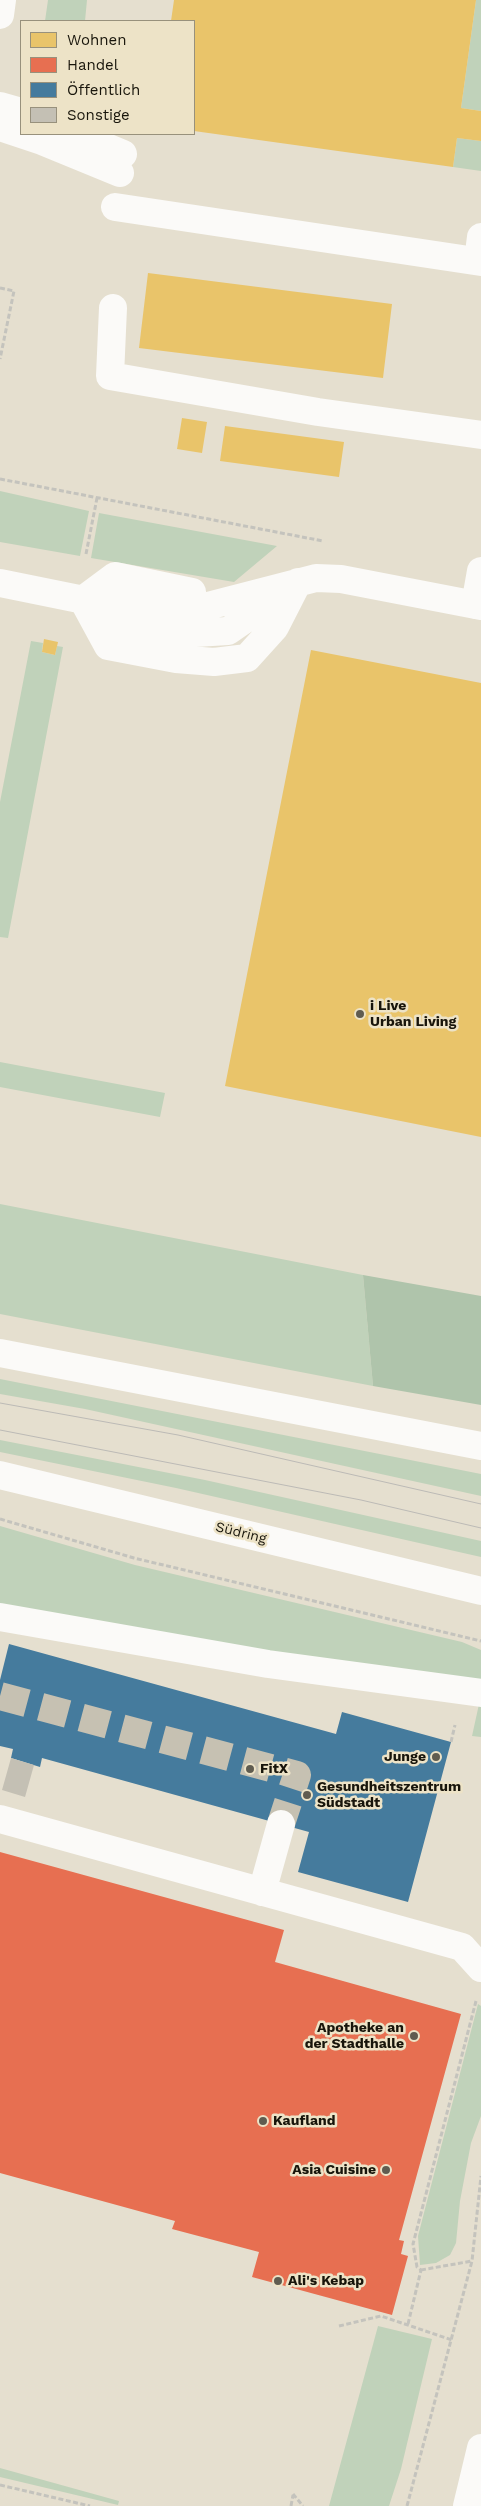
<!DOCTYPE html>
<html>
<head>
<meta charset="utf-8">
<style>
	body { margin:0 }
	#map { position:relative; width:481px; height:2506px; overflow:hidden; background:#e5dfcf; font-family:"Work Sans",sans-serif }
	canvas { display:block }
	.legend { position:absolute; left:20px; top:20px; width:175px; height:115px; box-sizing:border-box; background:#ede3c7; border:1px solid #98917c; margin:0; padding:6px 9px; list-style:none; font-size:15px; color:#18150b }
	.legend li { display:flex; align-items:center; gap:10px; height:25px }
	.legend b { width:25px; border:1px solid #98917c }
</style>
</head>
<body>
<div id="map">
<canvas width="481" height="2506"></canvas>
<ul class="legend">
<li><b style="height:14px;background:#e9c46a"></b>Wohnen</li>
<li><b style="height:14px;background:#e76f51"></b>Handel</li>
<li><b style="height:14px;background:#457b9d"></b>Öffentlich</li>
<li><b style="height:14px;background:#c4c0b4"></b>Sonstige</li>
</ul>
</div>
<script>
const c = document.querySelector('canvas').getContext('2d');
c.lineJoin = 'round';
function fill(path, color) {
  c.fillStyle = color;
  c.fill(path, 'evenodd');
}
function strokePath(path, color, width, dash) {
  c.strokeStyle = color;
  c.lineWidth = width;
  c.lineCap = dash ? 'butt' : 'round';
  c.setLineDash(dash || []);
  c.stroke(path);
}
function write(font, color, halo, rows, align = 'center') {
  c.font = font + ' "Work Sans",sans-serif';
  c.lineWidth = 5;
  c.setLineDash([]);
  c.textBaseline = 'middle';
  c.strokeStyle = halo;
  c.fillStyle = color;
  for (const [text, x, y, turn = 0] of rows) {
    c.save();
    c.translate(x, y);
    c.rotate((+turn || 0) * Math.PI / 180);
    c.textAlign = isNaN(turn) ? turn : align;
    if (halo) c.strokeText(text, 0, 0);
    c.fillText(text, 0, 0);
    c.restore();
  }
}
fill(new Path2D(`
	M48 0H87L85 21H45Z
	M476 0H481V111L461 108Z
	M457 138 481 141V171L453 167Z
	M0 491 89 511 80 556 0 542Z
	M99 513 277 546 234 582 91 558Z
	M31 641 43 643 42 652 55 655 57 646 63 647 8 938 0 937V802Z
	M0 1062 165 1093 160 1117 0 1087Z
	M0 1204 363 1275 373 1386 0 1314Z
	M0 1379 481 1474V1496L85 1409 0 1394Z
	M0 1440 205 1480 481 1541V1557L176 1488 0 1452Z
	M0 1526 135 1565 462 1642 481 1650V1693L0 1617Z
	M481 1695V1737L472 1736Z
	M478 2004 481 2006V2116L471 2143 460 2201 456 2243 450 2255 436 2263 420 2265 418 2236Z
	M378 2326 432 2339 401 2469 389 2506H329Z
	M0 2468 119 2501 118 2505 0 2477Z`), '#c0d2ba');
fill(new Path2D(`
	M363 1275 481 1296V1405L373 1386Z`), '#afc4ab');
fill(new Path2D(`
	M174 0H476L461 108 481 111V141L457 138 453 167 194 131V21H171Z
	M148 273 392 304 383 378 139 348Z
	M182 418 207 422 202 453 177 449Z
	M225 426 344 442 339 477 220 461Z
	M44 639 58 642 55 655 42 652Z
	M311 650 481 683V1137L225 1086Z`), '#e9c46a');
fill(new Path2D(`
	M0 1852 284 1930 275 1962 461 2014 399 2240 404 2241 401 2254 408 2256 392 2315 252 2277 259 2252 172 2229 175 2221 0 2173Z`), '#e76f51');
fill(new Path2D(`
	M9 1644 336 1734 342 1712 451 1742 408 1902 298 1872 309 1832 42 1758 40 1767 11 1758 13 1749 0 1746V1680Z`), '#457b9d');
fill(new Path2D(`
	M11 1758 34 1765 25 1797 2 1790Z`), '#c4c0b4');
strokePath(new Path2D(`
	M0 1696 297 1775 281 1824`), '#c6c1b2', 28, [28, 14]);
strokePath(new Path2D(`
	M0 288 14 291 0 359
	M0 479 323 541
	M86 554 97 498
	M0 1519 134 1558 481 1641
	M451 1742 455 1725
	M421 2270 472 2261
	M408 2324 421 2270 417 2267 413 2244 476 2001
	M339 2326 381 2316 452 2340
	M0 2485 90 2506
	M293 2494 303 2506
	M291 2506 293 2495
	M407 2506 472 2261 481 2176`), '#c4c3bd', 3, [5, 2.5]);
strokePath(new Path2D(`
	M0 15 2 0
	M0 106 21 112
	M0 127 42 141 120 173
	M75 134 123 154
	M115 207 481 262
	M478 261 481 237
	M113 308 110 376 318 412 481 435
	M0 583 79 599 117 596 180 607 200 608 316 578 341 579 481 606
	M84 599 115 576 192 592
	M83 600 108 646 176 659 214 662 247 658 275 627 298 582
	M85 602 113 622 179 634 228 631 283 593
	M475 605 481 571
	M0 1617 268 1664 481 1693
	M0 1819 462 1947 481 1968
	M262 1892 281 1824
	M467 2506 481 2448`), '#fbfaf8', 28);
strokePath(new Path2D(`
	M0 1353 481 1446
	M0 1475 481 1591`), '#fbfaf8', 28);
strokePath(new Path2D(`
	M0 1403 178 1435 481 1504
	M0 1430 361 1500 481 1528`), '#bcbab6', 1);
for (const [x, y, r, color] of [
	[360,1014,5,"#605c50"],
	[436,1757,5,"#605c50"],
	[250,1769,5,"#605c50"],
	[307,1795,5,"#605c50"],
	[414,2036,5,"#605c50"],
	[263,2121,5,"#605c50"],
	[386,2170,5,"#605c50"],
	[278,2281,5,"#605c50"]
]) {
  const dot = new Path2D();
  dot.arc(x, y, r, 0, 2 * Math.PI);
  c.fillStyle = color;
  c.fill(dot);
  strokePath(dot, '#ede3c7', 2);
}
write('bold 14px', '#18150b', '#ede3c7', [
	["i Live",370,1006],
	["Urban Living",370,1022],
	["Junge",426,1757,"right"],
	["FitX",260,1769],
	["Gesundheitszentrum",317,1787],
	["Südstadt",317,1803],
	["Apotheke an",404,2028,"right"],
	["der Stadthalle",404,2044,"right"],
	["Kaufland",273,2121],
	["Asia Cuisine",376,2170,"right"],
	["Ali's Kebap",288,2281]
], 'left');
write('14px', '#18150b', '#ede3c7', [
	["Südring",241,1533,14]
]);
</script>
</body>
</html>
